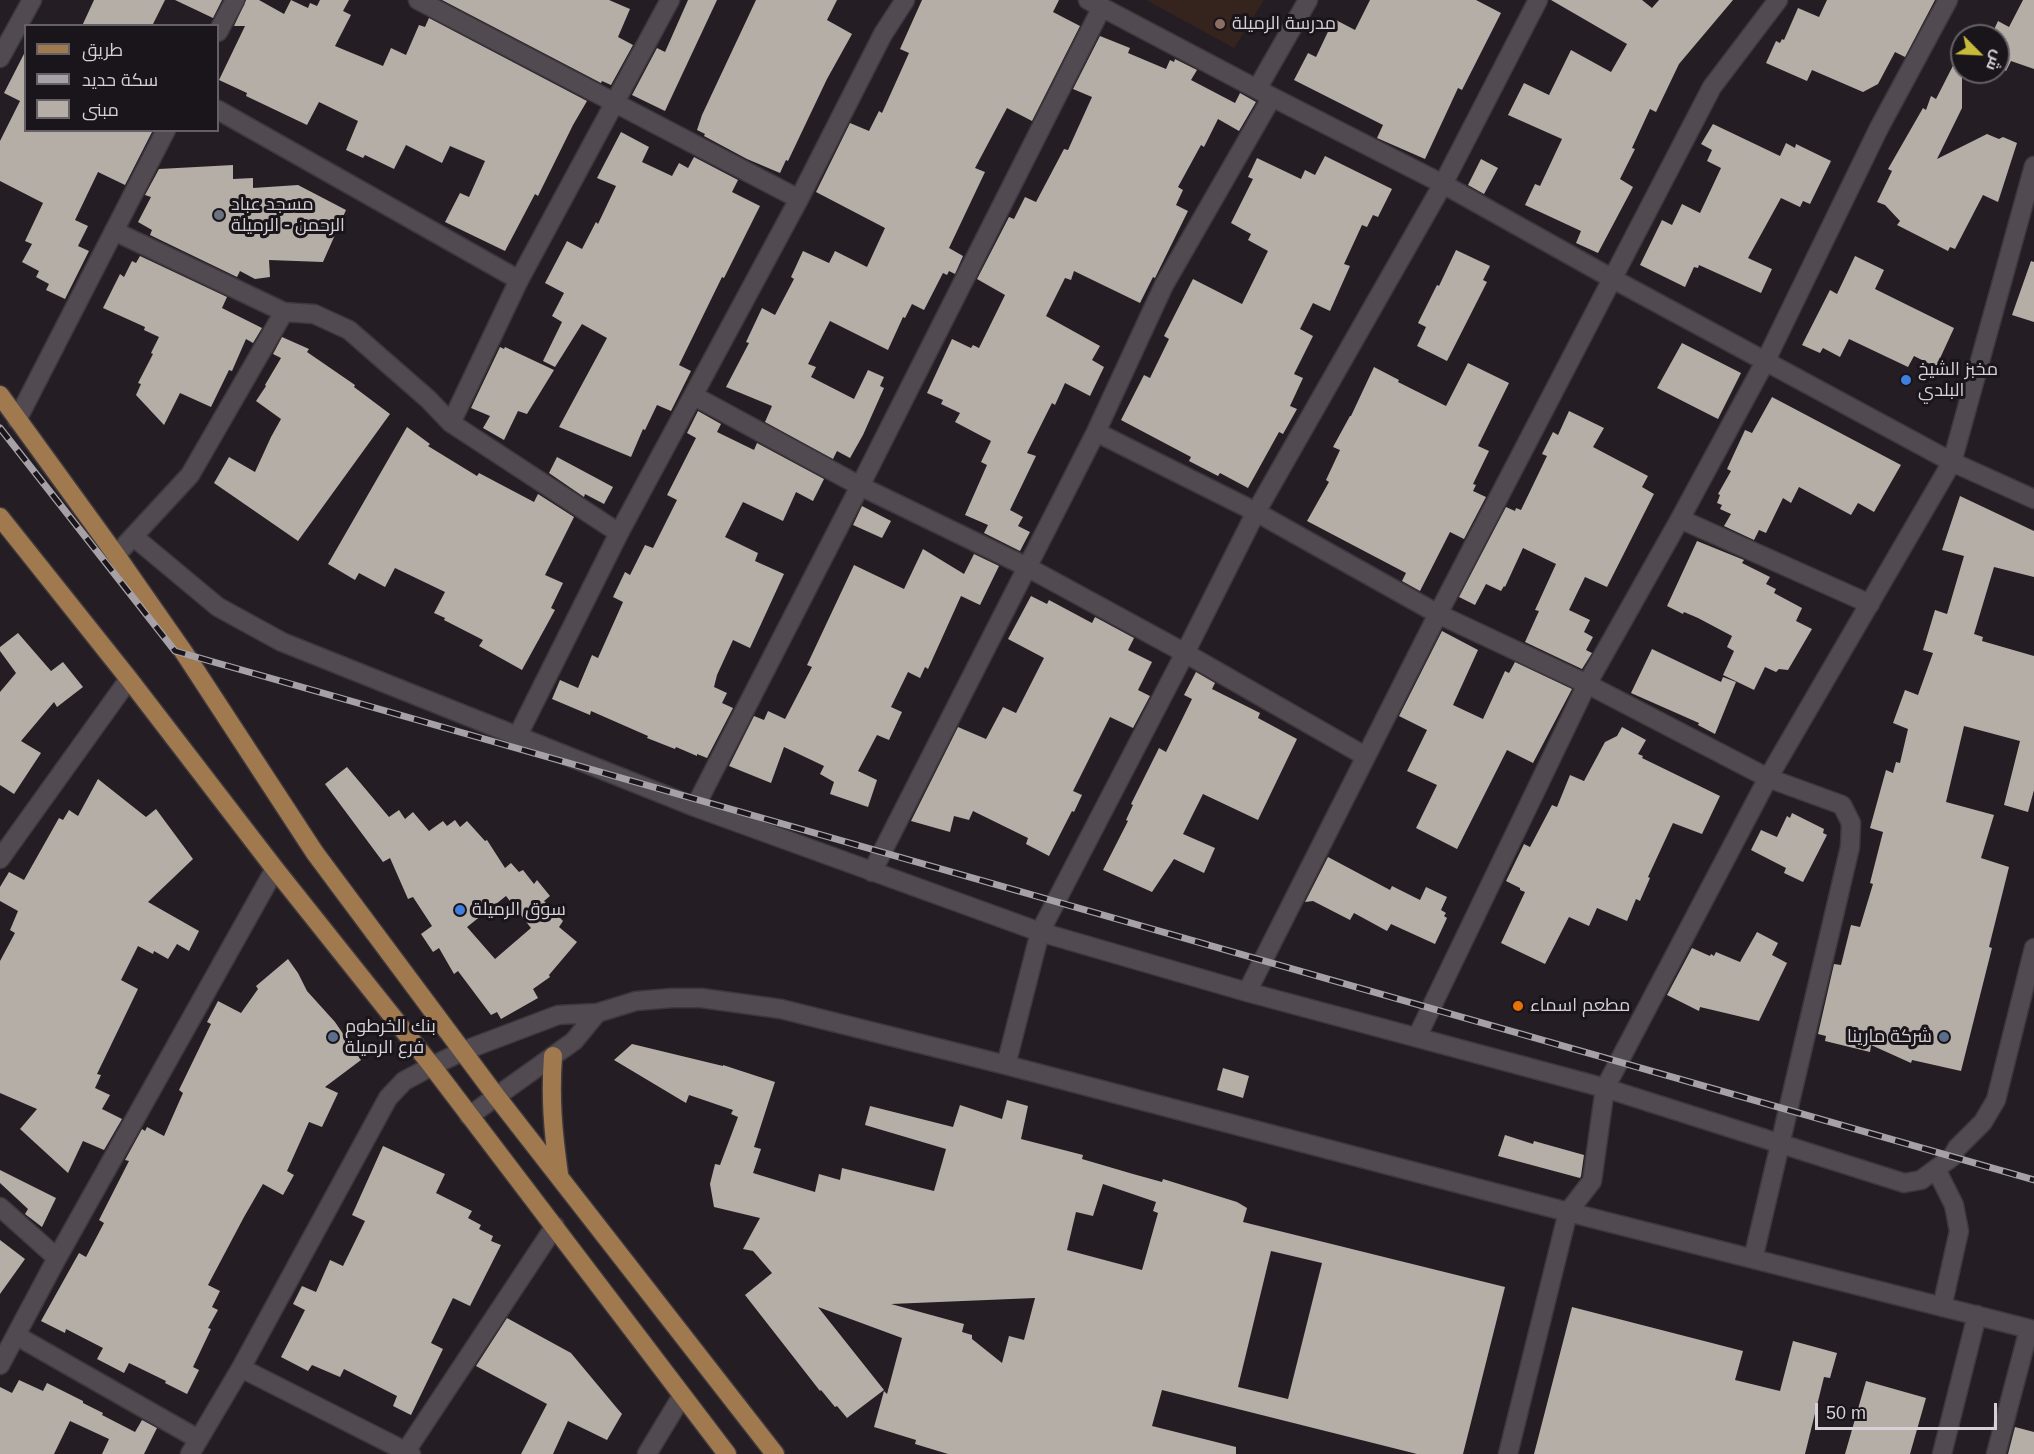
<!DOCTYPE html>
<html>
<head>
<meta charset="utf-8">
<style>
	body { margin:0 }
	#map { position:relative; width:2034px; height:1454px; overflow:hidden; background:#241e24; font-family:Arial,Cairo,sans-serif }
	canvas { display:block }
	.legend { position:absolute; left:24px; top:24px; width:195px; height:108px; box-sizing:border-box; background:#1a151a; border:2px solid #656065; margin:0; padding:8px 10px; list-style:none; font-size:18px; color:#d5d1d5 }
	.legend li { display:flex; align-items:center; gap:12px; height:30px }
	.legend b { width:30px; border:2px solid #656065 }
	.north { position:absolute; left:1950px; top:24px; width:60px; height:60px; box-sizing:border-box; background:#1a151a; border:2px solid #656065; border-radius:50%; rotate:114deg; font-size:16px; font-weight:700; line-height:24px; text-align:center; color:#d5d1d5 }
	.north::after { content:''; display:block; margin:auto; width:21px; height:27px; background:#c9bb3a; clip-path:polygon(50% 0,100% 100%,50% 72%,0 100%) }
	.scale { position:absolute; left:1815px; top:1403px; width:182px; height:27px; box-sizing:border-box; border:3px solid #d5d1d5; border-top:0; padding-left:8px; font-size:18px; line-height:21px; white-space:nowrap; color:#d5d1d5; -webkit-text-stroke:4px #1a151a; paint-order:stroke }
</style>
</head>
<body>
<div id="map">
<canvas width="2034" height="1454"></canvas>
<ul class="legend">
<li><b style="height:8px;background:#a1794f"></b>طريق</li>
<li><b style="height:8px;background:#a6a1a6"></b>سكة حديد</li>
<li><b style="height:16px;background:#b5aea7"></b>مبنى</li>
</ul>
<div class="north">ش</div>
<div class="scale">50 m</div>
</div>
<script>
const c = document.querySelector('canvas').getContext('2d');
c.lineJoin = 'round';
function fill(path, color) {
  c.fillStyle = color;
  c.fill(path, 'evenodd');
}
function strokePath(path, color, width, dash) {
  c.strokeStyle = color;
  c.lineWidth = width;
  c.lineCap = dash ? 'butt' : 'round';
  c.setLineDash(dash || []);
  c.stroke(path);
}
function write(font, color, halo, rows, align = 'center') {
  c.font = font + ' Arial,Cairo,sans-serif';
  c.lineWidth = 6;
  c.setLineDash([]);
  c.textBaseline = 'middle';
  c.strokeStyle = halo;
  c.fillStyle = color;
  for (const [text, x, y, turn = 0] of rows) {
    c.save();
    c.translate(x, y);
    c.rotate((+turn || 0) * Math.PI / 180);
    c.textAlign = isNaN(turn) ? turn : align;
    if (halo) c.strokeText(text, 0, 0);
    c.fillText(text, 0, 0);
    c.restore();
  }
}
fill(new Path2D(`
	M1146 0H1264L1234 48Z`), '#35231d');
fill(new Path2D(`
	M94 0H165L152 26H82Z
	M175 0H222L213 18Z
	M246 0H259L284 14 291 0 308 8 310 3 317 6 320 0H349L343 11 351 15 335 46 383 66 391 48 406 55 419 25 425 27 429 18 587 101 573 125 538 196 535 194 505 251 445 222 460 193 469 197 485 161 450 146 442 163 406 145 394 169 365 155 363 158 346 150 358 121 319 102 307 125 246 96 247 93 219 80 245 26H234Z
	M442 0H609L630 9 618 37 633 45 611 85 602 81 601 83Z
	M688 0H717L665 111 632 95 657 48 665 52Z
	M756 0H837L827 20 852 34 827 79 788 161 786 160 780 173 747 159 704 136 705 134 697 130 702 115Z
	M922 0H1059L1053 12 1080 26 1032 121 1007 108 975 168 985 172 949 248 963 256 955 274 949 271 947 275 943 273 924 310 912 304 905 318 903 317 888 350 830 321 808 364 816 367 811 377 854 399 868 370 884 377 880 386 884 388 863 435 850 458 837 451 833 459 765 422 772 406 726 387 749 343 746 342 762 308 775 315 794 279 791 277 803 251 829 263 835 251 867 267 885 228 816 192 850 123 869 131 879 111 882 113 909 53 900 49Z
	M1370 0H1476L1501 13 1462 90 1458 88 1425 159 1377 138 1383 125 1294 80 1308 53 1316 57 1334 19 1355 30Z
	M1551 0H1642L1652 8 1659 0H1733L1679 64 1656 112 1650 109 1632 148 1635 149 1620 179 1633 187 1598 253 1576 243 1581 231 1525 205 1535 184 1540 186 1562 139 1508 115 1524 83 1549 95 1571 50 1611 72 1627 44Z
	M1827 0H1935L1905 57 1895 52 1878 84 1863 92 1812 70 1807 81 1766 63 1776 41 1780 43 1782 39 1784 40 1798 8 1819 17Z
	M2023 0H2034V69L2011 61 2006 71 1998 67V36H1991L1998 21 2009 27Z
	M1100 36 1130 48 1128 53 1166 69 1170 60 1174 62 1175 59 1197 70 1191 80 1235 103 1240 93 1256 102 1239 131 1218 119 1204 147 1201 145 1178 187 1183 190 1176 205 1188 211 1155 278 1153 277 1140 303 1074 271 1071 280 1065 278 1046 316 1100 346 1092 360 1104 367 1090 396 1065 383 1055 405 1052 403 1027 453 1036 456 1010 510 1023 517 1018 526 1030 532 1020 551 984 533 988 525 965 515 987 465 981 462 991 441 955 422 960 413 941 404 943 400 927 393 952 339 971 348 973 345 979 348 1005 295 977 279 1009 217 1014 219 1025 197 1036 202 1064 149 1068 150 1092 97 1073 89Z
	M1962 48V108L1937 159 1987 134 1999 139 2003 137 2017 143 1998 202 1983 195 1955 249 1950 247 1948 251 1897 225 1900 221 1885 205 1877 202 1892 171 1888 169 1923 108 1926 110 1931 96 1936 99Z
	M26 50V130H153L125 185 98 172 75 220 88 226 78 246 89 251 65 299 46 290 49 284 36 277 39 271 22 262 32 244 25 241 43 203 0 181V141L20 101 4 93Z
	M1713 124 1780 156 1786 143 1795 148 1796 144 1831 161 1810 204 1803 201 1800 207 1781 198 1748 258 1772 269 1761 293 1699 265 1698 268 1694 267 1685 287 1640 265 1662 220 1672 225 1682 204 1700 213 1721 168 1707 161 1712 150 1701 144Z
	M621 132 649 147 642 162 672 176 679 163 688 168 694 157 738 180 732 192 760 206 724 278 722 277 679 365 691 371 671 411 657 405 645 430 643 429 631 457 559 427 607 338 582 324 555 367 543 361 562 322 552 316 564 293 545 283 567 241 582 249 596 222 598 224 616 186 597 178Z
	M1325 156 1392 189 1378 217 1373 215 1367 227 1362 225 1344 264 1350 266 1330 311 1313 303 1300 329 1313 336 1294 374 1303 378 1290 406 1297 409 1283 434 1279 432 1248 488 1220 473 1218 476 1189 461 1191 457 1121 420 1144 375 1150 378 1169 339 1164 336 1193 279 1242 304 1268 251 1248 240 1251 234 1231 223 1253 179 1248 177 1257 158 1301 179 1305 170 1315 175Z
	M1481 159 1498 168 1484 194 1468 185Z
	M233 165V179L253 178V188L298 185 346 210 323 262 269 260 270 277 255 279 240 271 237 277 150 235 152 230 138 222 151 197 145 195 159 169Z
	M1456 250 1490 266 1483 280 1487 282 1447 361 1417 346 1426 327 1418 323 1437 285 1439 286Z
	M140 256 227 297 222 308 262 328 253 343 246 339 232 371 229 370 211 407 180 393 164 425 136 395 141 384 138 383 153 354 151 353 159 337 144 330 145 327 103 308 120 274 124 277 132 261 136 263Z
	M1855 256 1884 270 1875 289 1954 328 1936 367 1914 356 1908 367 1849 339 1840 357 1823 348 1820 353 1802 345 1830 290 1837 294Z
	M2031 261 2034 262V322L2012 315Z
	M282 337 309 349 307 352 355 385 354 387 390 414 298 541 214 483 229 457 255 472 271 437 281 419 256 401 266 386 265 385 281 358 273 354Z
	M1682 343 1741 373 1718 419 1657 388Z
	M500 347 504 349 505 347 554 370 527 414 518 411 504 440 483 428 490 416 471 408Z
	M1468 363 1509 383 1478 446 1489 451 1473 484 1476 485 1473 491 1486 497 1464 539 1450 532 1420 591 1402 581 1406 573 1307 521 1329 482 1326 480 1340 450 1333 447 1350 416H1351L1374 367 1399 380 1398 382 1446 406Z
	M1772 397 1901 465 1874 512 1858 503 1851 515 1799 487 1791 503 1783 498 1766 533 1759 530 1754 540 1724 526 1731 514 1720 509 1722 505 1717 503 1720 495 1718 494 1731 471 1727 469 1745 430 1752 433Z
	M698 411 721 424 717 432 754 450 757 443 824 479 813 501 796 492 783 521 743 502 725 537 758 553 755 561 784 574 750 648 733 640 717 675 714 687 727 693 722 703 733 708 707 758 697 754V756L676 747 675 749 647 738 648 736 591 711 590 715 552 699 560 680 578 688 592 655 598 658 623 602 613 597 625 572 630 575 645 545 653 548 677 500 667 495 696 438 687 433Z
	M1569 411 1604 428 1593 447 1648 476 1642 487 1654 494 1607 587 1585 577 1569 610 1590 620 1584 632 1593 637 1586 650 1592 653 1582 669 1525 642 1539 611 1535 610 1556 564 1523 548 1505 587 1504 586 1501 591 1486 584 1475 605 1459 597 1506 507 1515 511 1516 508 1521 510 1547 456 1542 454 1553 432 1558 435Z
	M407 427 430 444 428 446 477 476 479 473 534 502 538 494 574 517 545 575 563 583 551 608 555 610 522 670 479 646 483 640 444 620 445 618 434 613 445 592 395 568 385 587 359 573 355 580 328 564Z
	M557 457 613 487 604 504 585 494 584 497 549 473Z
	M1960 496 2034 531V577L1994 567 1974 634 1983 637 1982 641 2034 656V790L2028 812 2004 805 2020 741 1964 726 1946 802 1994 815 1981 858 2009 867 1989 947 1992 948 1961 1071 1912 1060 1911 1063 1871 1045 1870 1052 1825 1041 1826 1036 1818 1034 1834 964 1841 965 1851 925 1860 927 1873 884 1870 883 1883 832 1870 828 1886 770 1893 773 1896 762 1900 763 1908 729 1893 723 1905 690 1918 695 1933 653 1923 650 1935 610 1947 614 1964 556 1942 550Z
	M862 506 891 521 882 538 853 525Z
	M1697 541 1744 560 1742 563 1770 577 1766 584 1776 589 1774 593 1802 608 1796 621 1812 629 1788 670 1779 669 1776 672 1765 667 1754 690 1723 675 1734 651 1727 647 1732 636 1698 618 1684 612 1683 614 1667 606Z
	M923 549 964 574 974 554 999 566 980 605 961 596 928 669 925 667 920 678 908 672 891 707 902 712 889 740 877 735 858 771 877 780 868 807 830 794 834 782 820 774 824 766 784 747 771 783 729 766 754 716 764 720 768 711 785 719 812 667 807 665 854 565 904 589Z
	M1031 596 1047 604 1049 600 1092 623 1095 617 1134 638 1128 650 1152 662 1138 690 1150 696 1133 728 1110 717 1073 791 1082 795 1074 812 1072 811 1049 856 1026 844 1028 838 973 811 969 820 954 816 950 832 911 821 958 727 986 739 1003 707 1016 713 1044 658 1008 639Z
	M1442 631 1478 650 1453 705 1483 719 1505 671 1509 673 1515 662 1572 689 1533 763 1507 750 1457 849 1416 828 1437 785 1407 771 1427 730 1399 716Z
	M18 633 51 671 63 662 83 687 57 707 54 702 21 741 41 753 14 794 0 785V692L16 673 0 651V647Z
	M1652 649 1721 682 1723 677 1736 682 1715 734 1698 725 1699 723 1631 693Z
	M1196 672 1215 683 1212 689 1260 713 1258 718 1297 739 1258 820 1203 794 1183 834 1215 848 1204 873 1174 859 1152 892 1103 870 1128 821 1126 820 1133 805 1131 804 1159 748 1166 752 1192 699 1184 695Z
	M1622 727 1646 740 1638 754 1643 756 1642 758 1720 796 1702 834 1673 823 1648 877 1650 878 1640 901 1636 899 1627 921 1597 908 1589 926 1569 917 1545 964 1501 943 1525 892 1520 890V888L1506 881 1524 844 1530 847 1552 805 1557 807 1570 775 1584 781 1605 742 1617 736Z
	M347 767 389 817 399 810 405 819 413 812 429 831 443 821 447 826 455 820 460 827 467 821 485 841 487 840 505 868 511 863 519 872 523 870 534 884 537 880 550 896 544 901 563 921 559 927 577 942 549 975 550 977 533 989 538 998 501 1019 497 1012 491 1015 458 971 454 974 439 948 433 952 421 934 432 926 413 897 408 899 390 858 383 862 325 784ZM506 896 531 928 495 959 467 927Z
	M98 779 146 817 156 809 193 859 148 902 199 931 189 951 177 944 168 959 154 951 153 954 138 946 121 980 138 989 97 1074 101 1075 95 1088 110 1095 102 1109 122 1119 104 1150 83 1141 68 1173 20 1129 37 1109 0 1093V961L15 933 10 930 18 911 0 901V887L9 872 24 880 59 818 63 820 69 810 78 816Z
	M1792 813 1824 829 1823 833 1827 835 1803 882 1784 873 1786 868 1751 850 1761 830 1777 837 1787 816 1790 818Z
	M1328 857 1390 890 1392 886 1420 900 1426 887 1447 897 1441 910 1446 913 1444 916 1447 918 1435 944 1391 924 1387 931 1354 913 1350 920 1313 901 1305 902Z
	M1757 932 1778 943 1772 955 1787 963 1759 1021 1700 1007 1699 1011 1667 995 1692 948 1710 956 1711 954 1714 956 1716 952 1740 962Z
	M288 959 298 973 307 991 335 1022 361 1060 325 1087 338 1093 322 1127 309 1122 287 1171 294 1175 283 1195 263 1184 244 1217 208 1285 220 1291 212 1307 218 1310 208 1328 211 1329 193 1367 199 1370 187 1394 165 1383 166 1381 129 1363 124 1373 97 1359 103 1348 66 1329 65 1333 41 1321 79 1253 86 1257 104 1223 99 1220 129 1161 125 1160 142 1129 145 1131 147 1127 164 1136 183 1093 179 1090 211 1024 207 1022 218 1001 241 1013 258 989 256 986Z
	M632 1044 723 1066V1065L775 1082 754 1147 761 1149 753 1173 815 1192 819 1174 840 1180 842 1168 934 1191 946 1149 865 1125 870 1106 953 1127 960 1105 1002 1119 1007 1100 1028 1106 1021 1139 1083 1155 1082 1159 1133 1174 1162 1182 1163 1179 1237 1202 1247 1208 1243 1222 1505 1287 1463 1454H1417L1162 1390 1152 1426 1236 1447V1454H948L915 1444 916 1440 874 1427 884 1391 887 1394 902 1338 818 1307 884 1390 847 1418 837 1406 835 1407 821 1390 820 1391 745 1295 772 1273 753 1251 743 1249 760 1218 714 1207 710 1184 715 1164 720 1165 738 1117 731 1114 733 1110 689 1095 686 1103 614 1060ZM1103 1184 1156 1202 1153 1211 1158 1213 1142 1270 1067 1250 1076 1212 1093 1216ZM1271 1251 1322 1263 1288 1399 1238 1387ZM1035 1298 1024 1340 1009 1336 1002 1363 972 1339V1335L962 1332 964 1324 891 1304Z
	M1223 1068 1249 1076 1243 1098 1217 1090Z
	M1505 1135 1533 1144 1534 1141 1584 1155 1581 1176 1580 1178 1498 1156Z
	M383 1146 445 1174 436 1193 472 1211 468 1218 481 1225 479 1229 493 1236 491 1241 501 1245 470 1306 453 1298 431 1343 443 1349 411 1415 393 1406 397 1396 344 1369 340 1377 312 1365 308 1371 281 1357 305 1310 293 1304 302 1286 316 1292 330 1260 343 1266 365 1221 352 1215Z
	M0 1170 56 1198 42 1227 25 1214 28 1209 0 1183Z
	M0 1240 25 1259 0 1294Z
	M1572 1307 1743 1351 1735 1380 1780 1391 1793 1341 1837 1353 1830 1378 1824 1377 1805 1454H1534Z
	M507 1318 571 1353 616 1407 622 1414 607 1440 568 1421 553 1454H521L547 1404 476 1366Z
	M19 1380 43 1391 47 1383 83 1401V1403L103 1413 102 1415 135 1432 142 1420 157 1428 144 1454H102L109 1439 70 1421 54 1454H0V1387L12 1393Z
	M1866 1381 1926 1398 1910 1454H1845Z
	M2015 1427 2034 1432V1454H2008Z`), '#b5aea7');
const minor = new Path2D(`
	M418 0 799 199
	M1088 0 1272 97 1443 184 1613 279 1952 462 2034 499
	M218 32 235 0
	M0 58 32 0
	M1257 89 1308 0
	M218 110 519 280
	M114 231 284 312 314 314 349 330 428 399 451 423 619 533
	M694 396 860 486 1027 567 1185 653 1365 756
	M17 420 166 130
	M451 423 519 280 670 0
	M1096 432 1256 512 1438 614 1587 684 1768 778 1842 805 1851 823 1850 847 1753 1259
	M1680 519 1870 604
	M134 537 218 607 282 642 695 807 1040 932 1247 992 1605 1088 1904 1183 1921 1180 1952 1157 1957 1148 1983 1122 1996 1100 2034 948
	M116 555 190 475 284 312
	M518 735 619 533 799 199 883 34 905 0
	M695 807 860 486 1102 7
	M0 859 129 679
	M872 872 1096 432 1164 285 1272 97
	M1247 992 1438 614 1712 87 1778 0
	M1417 1037 1587 684 1680 519 1765 362 1879 128 1948 0
	M1006 1065 1040 932 1185 653 1256 512 1443 184 1538 0
	M469 1116 574 1041 597 1013
	M1936 1169 1954 1205 1959 1231 1942 1307
	M0 1207 57 1258
	M17 1336 198 1439
	M0 1365 57 1258 275 869
	M241 1368 411 1454
	M406 1451 555 1226
	M190 1454 241 1368 388 1098 404 1081 432 1066 463 1051 558 1015 597 1013 636 1001 672 998H701L781 1009 1006 1065 1568 1212 2034 1330
	M647 1454 682 1396
	M1508 1454 1568 1212 1592 1181 1605 1088 1768 778 1952 462 2034 166
	M1942 1454 1977 1315
	M1996 1454 2029 1329`);
const major = new Path2D(`
	M0 395 116 555 185 654 315 853 496 1096 775 1454
	M0 517 129 679 275 869 432 1066 727 1454
	M553 1056C550 1098 553 1132 559 1174`);
strokePath(minor, '#3d383d', 21);
strokePath(major, '#3d383d', 21);
strokePath(minor, '#514a50', 18);
strokePath(major, '#a1794f', 18);
const rail = new Path2D(`
	M0 428 175 651 2034 1180`);
strokePath(rail, '#a6a1a6', 7);
strokePath(rail, '#1a151a', 4.5, [14]);
for (const [x, y, r, color] of [
	[1220,24,6,"#8d6e63"],
	[219,215,6,"#6b7280"],
	[1906,380,6,"#3f7fe0"],
	[460,910,6,"#3f7fe0"],
	[1518,1006,6,"#e8710a"],
	[333,1037,6,"#5c6f8a"],
	[1944,1037,6,"#5c6f8a"]
]) {
  const dot = new Path2D();
  dot.arc(x, y, r, 0, 2 * Math.PI);
  c.fillStyle = color;
  c.fill(dot);
  strokePath(dot, '#1a151a', 2);
}
write('18px', '#d5d1d5', '#1a151a', [
	["مدرسة الرميلة",1232,24],
	["مسجد عباد",231,205],
	["الرحمن - الرميلة",231,226],
	["مخبز الشيخ",1918,370],
	["البلدي",1918,391],
	["سوق الرميلة",472,910],
	["مطعم اسماء",1530,1006],
	["بنك الخرطوم",345,1027],
	["فرع الرميلة",345,1048],
	["شركة مارينا",1932,1037,"right"]
], 'left');
</script>
</body>
</html>
